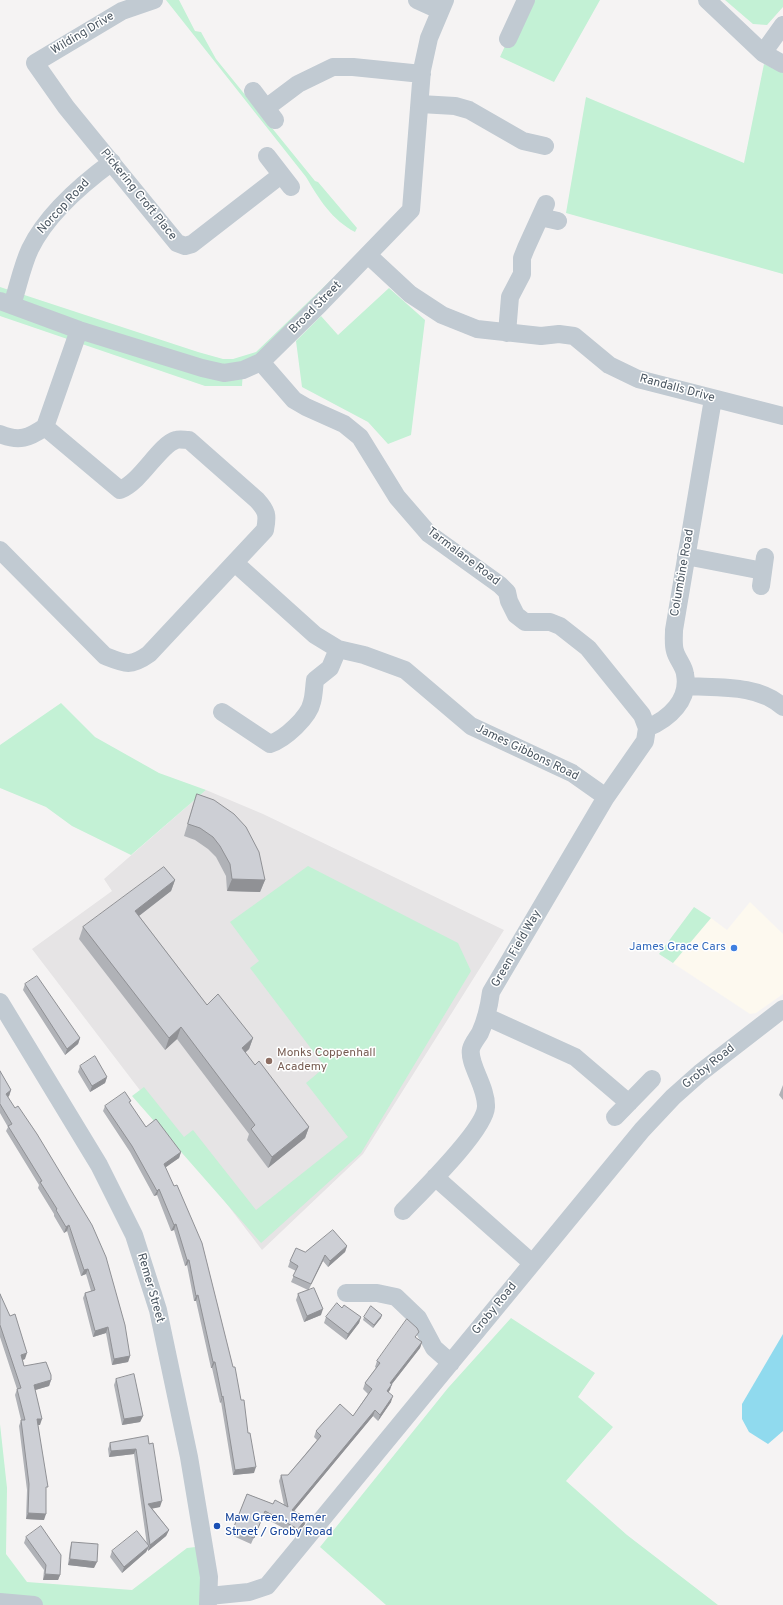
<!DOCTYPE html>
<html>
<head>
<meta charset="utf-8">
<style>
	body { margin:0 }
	canvas { display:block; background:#f5f3f3 }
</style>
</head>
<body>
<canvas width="783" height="1605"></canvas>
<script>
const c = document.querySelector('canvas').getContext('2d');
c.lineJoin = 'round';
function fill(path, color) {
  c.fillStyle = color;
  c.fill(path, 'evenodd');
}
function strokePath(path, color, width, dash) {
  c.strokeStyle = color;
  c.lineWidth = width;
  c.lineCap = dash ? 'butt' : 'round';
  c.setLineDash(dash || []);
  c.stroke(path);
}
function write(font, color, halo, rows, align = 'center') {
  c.font = font + ' Overpass,sans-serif';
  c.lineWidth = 3;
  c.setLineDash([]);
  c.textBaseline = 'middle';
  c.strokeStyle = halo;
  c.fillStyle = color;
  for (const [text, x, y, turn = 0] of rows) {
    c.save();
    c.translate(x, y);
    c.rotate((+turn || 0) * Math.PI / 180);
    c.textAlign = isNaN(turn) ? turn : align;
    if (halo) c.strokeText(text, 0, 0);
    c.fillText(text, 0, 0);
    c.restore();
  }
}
fill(new Path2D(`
	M750 902 783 934V994L756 1013 750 1014 673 963 711 918 727 930Z`), '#fdf9ef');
fill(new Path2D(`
	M206 790 263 814 504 930 363 1154 262 1250 32 949 112 891 104 879Z`), '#e6e4e5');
fill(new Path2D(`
	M166 0H179L195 31 201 32 216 59 315 181 318 182 357 228 355 232C332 220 319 199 306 177Z
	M526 0H600L554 82 500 57Z
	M725 0H783V7L767 25 753 24Z
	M764 64 783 73V274L566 213 586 97 744 163Z
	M354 258 243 370 242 386H205L0 316V287L198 352 223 359H233L256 352Z
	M389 288 425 320 411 435 388 444 368 422 302 387 296 341 321 316 338 335Z
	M61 703 95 737 159 773 206 790 131 855 72 826 46 807 0 788V745Z
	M308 866 458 943 471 971 361 1153 261 1243 132 1096 144 1087 184 1137 193 1130 256 1210 348 1137 306 1083 325 1067 250 968 259 961 230 922Z
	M694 907 711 918 673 963 659 954Z
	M511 1318 595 1373 578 1397 613 1427 566 1481 627 1535 718 1605H386L320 1547 448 1388Z
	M0 1424 7 1488 6 1554 27 1582 132 1590 187 1548 204 1546 208 1605H0Z`), '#c3f1d5');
fill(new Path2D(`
	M783 1334V1431L768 1444 749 1432 742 1419V1404Z`), '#90daee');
strokePath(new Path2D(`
	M154 0 122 11 35 63 66 107 177 243 185 246 192 244 281 175
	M417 0 439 10
	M707 0 763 53 783 64
	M508 39 526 0
	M763 53 783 25
	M253 91 275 120
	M420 104 455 106 469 110 523 141 545 146
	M266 108 298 84 333 67H353L422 74
	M267 156 291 187
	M540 217 558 221
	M368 255 410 294 442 315 477 329 541 336 559 334 574 336 609 365 638 379 783 416
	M0 301 79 330 202 368 224 373 243 370 261 362 320 304 411 210 422 70 429 38 445 0
	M12 305C18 287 22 266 30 249 46 216 82 184 112 162
	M507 333 510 297 522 274V258L526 248 546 204
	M261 362 294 400 306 407 344 424 360 437 397 497 429 534 500 585 507 592 509 601 516 615 525 622H550L560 626 588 648 642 715 647 728
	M45 427 79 330
	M0 434C19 442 29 438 45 427L120 490C142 481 159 445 176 440 179 439 185 440 189 440L257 500C267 511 268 515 265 530L149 654C131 667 125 664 105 656L0 550
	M686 556 763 571
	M235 563 315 635 338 649 364 655 405 670 471 726 572 773 606 797
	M761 586 765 557
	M686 686C718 688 758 684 783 707
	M222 712 270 744C285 739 309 717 312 702 314 695 314 687 315 680L330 668 338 649
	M647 728C669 719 690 700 685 674 684 666 677 659 675 651 673 645 674 636 674 630L713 399
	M0 1002 99 1165 134 1235 158 1310 189 1457 209 1577 208 1605
	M487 1017 575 1057 629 1103
	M615 1117 652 1079
	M435 1177 532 1263
	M403 1211C420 1193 485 1130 486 1107 487 1087 468 1064 471 1049 472 1044 477 1038 480 1033 486 1020 489 1007 491 992L606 797 645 741 647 728
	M346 1293H377L396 1297 418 1318 434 1348 451 1363
	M209 1596 249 1592 267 1586 642 1130 673 1097 700 1073 783 1009
	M0 1602 34 1605`), '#c1cad2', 18);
fill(new Path2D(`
	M197 794 265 880 260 892 227 891 226 876 216 857 208 849 195 840 184 836 193 806Z
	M175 880 171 891 139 916 207 1005 253 1038 249 1049 245 1053 255 1065 309 1127 305 1138 268 1168 247 1140 249 1134 177 1039 165 1050 79 939 83 927Z
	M25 984 80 1038 78 1044 65 1055 23 990Z
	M80 1066 107 1077 105 1083 90 1092 78 1072Z
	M0 1071 11 1090 9 1096 8 1097 130 1356 128 1362 112 1365 106 1333 93 1337 83 1298 85 1293 91 1291 86 1274 81 1276 67 1231 64 1233 54 1216V1214L38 1188 39 1185 6 1131 8 1127 0 1113Z
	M783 1085V1100L779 1095Z
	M130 1104 146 1127 181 1152 179 1158 165 1167 248 1433 254 1473 233 1475 221 1402 220 1403 212 1368H211L196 1301H194L187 1265 185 1266 174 1230 171 1231 157 1195 154 1196 130 1152 103 1111 105 1106Z
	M347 1246 345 1252 328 1267 323 1261 309 1289 321 1315 304 1322 296 1300 298 1294 308 1290 291 1282 296 1271 288 1267 290 1261 305 1252Z
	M0 1294 25 1359 23 1360 24 1366 51 1380 49 1386 35 1390 40 1425H38L46 1492 44 1520 26 1519 27 1490 19 1426 21 1420 15 1395 17 1389 0 1337Z
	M342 1308 361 1317 359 1323 346 1340 324 1323 326 1317Z
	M364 1317 381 1318 373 1328 363 1320Z
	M416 1338 422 1342 420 1348 392 1384 388 1392 391 1402 378 1421 373 1416 294 1511 305 1524 296 1535 263 1517 251 1544 231 1535 247 1494 273 1504 284 1505 279 1481 281 1475H288L317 1440 314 1437 316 1431 353 1416 368 1394 363 1389 365 1383 376 1368 375 1367 377 1361Z
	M116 1379 143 1416 140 1422 122 1425 114 1385Z
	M148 1436 160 1507 152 1508 169 1530 166 1536 148 1551V1549L146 1552 122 1573 110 1557 112 1551 147 1545 134 1454 109 1457 108 1449 110 1443Z
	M26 1537 60 1575 58 1580H43L44 1570 24 1543Z
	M72 1542 94 1568 68 1565 70 1548Z`), '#b0b2b7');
fill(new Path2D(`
	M232 879 265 880 260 892 227 891Z
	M175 880 171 891 131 922 135 911Z
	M181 1027 177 1039 165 1050 169 1038Z
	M80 1038 78 1044 65 1055 67 1049Z
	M253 1038 249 1049 237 1060 242 1048Z
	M107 1077 105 1083 90 1092 92 1086Z
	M11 1090 9 1096 4 1100 6 1094Z
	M309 1127 305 1138 268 1168 272 1157Z
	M181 1152 179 1158 162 1170 164 1164Z
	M159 1189 157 1195 154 1196 157 1191Z
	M176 1224 174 1230 171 1231 174 1225Z
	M69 1225 67 1231 64 1233 66 1227Z
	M347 1246 345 1252 328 1267 330 1261Z
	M325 1255 323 1261 308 1290 311 1284Z
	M187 1260H189L187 1265 185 1266Z
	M88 1269 86 1274 81 1276 84 1270Z
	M198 1295 196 1301H194L196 1296Z
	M323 1309 321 1315 304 1322 307 1316Z
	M382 1315 381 1318 373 1328 374 1325Z
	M361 1317 359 1323 346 1340 348 1334Z
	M108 1327 106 1333 93 1337 95 1331Z
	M422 1342 420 1348 388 1389 390 1383Z
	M27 1353 25 1359 19 1361 21 1355Z
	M130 1356 128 1362 112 1365 114 1359Z
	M213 1362H215L212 1368H211Z
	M51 1380 49 1386 32 1391 34 1385Z
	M392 1384 390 1390 385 1397 387 1391Z
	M223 1396 221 1402 220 1403 222 1397Z
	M393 1396 391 1402 378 1421 380 1415Z
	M375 1410 373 1416 290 1516 292 1510Z
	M143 1416 140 1422 122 1425 124 1419Z
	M37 1419H42L40 1425H35Z
	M136 1449 134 1454 109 1457 111 1451Z
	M256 1467 254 1473 233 1475 235 1470Z
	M162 1501 160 1507 146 1510 148 1504Z
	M28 1513 46 1514 44 1520 26 1519Z
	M307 1518 305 1524 296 1535 298 1529Z
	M169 1530 166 1536 148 1551 150 1545Z
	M149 1546 146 1552 122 1573 124 1567Z
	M70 1559 97 1562 94 1568 68 1565Z
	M45 1574 60 1575 58 1580H43Z`), '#909195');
const building = new Path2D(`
	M197 794 214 800 234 814 246 827 259 852 265 880 232 879 230 864 220 846 213 837 200 828 188 824Z
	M164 867 175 880 135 911 207 1005 218 994 253 1038 242 1048 255 1065 259 1061 309 1127 272 1157 251 1129 255 1125 181 1027 169 1038 83 927Z
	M37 976 80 1038 67 1049 25 984Z
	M95 1056 107 1077 92 1086 80 1066Z
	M0 1071 11 1090 6 1094 15 1108 18 1106 37 1134 92 1225 106 1257 125 1325 130 1356 114 1359 108 1327 95 1331 85 1293 95 1290 88 1269 84 1270 69 1225 66 1227 56 1210 57 1209 40 1182 42 1181 8 1126 12 1124 0 1104Z
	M125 1092 131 1101 129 1102 146 1127 156 1119 181 1152 164 1164 174 1186 177 1185 202 1243 233 1367H235L241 1400H244L248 1433H250L256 1467 235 1470 223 1396 222 1397 215 1362H213L198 1295 196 1296 189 1260H187L176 1224 174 1225 159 1189 157 1191 132 1146 105 1106Z
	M333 1230 347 1246 330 1261 325 1255 311 1284 293 1276 298 1266 290 1261 296 1248 305 1252Z
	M314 1288 323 1309 307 1316 298 1294Z
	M0 1294 10 1316 15 1314 27 1353 21 1355 24 1366 46 1362 51 1375V1380L34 1385 42 1419H37L48 1487H46V1514L28 1513 29 1484 21 1420H25L17 1389 21 1388 0 1325Z
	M337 1303 342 1308 344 1305 361 1317 348 1334 326 1317Z
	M371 1306 382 1315 374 1325 364 1317Z
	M407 1319 417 1328 419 1332 415 1337 422 1342 390 1383 392 1384 387 1391 393 1396 380 1415 375 1410 292 1510 307 1518 298 1529 265 1511 254 1538 233 1529 247 1494 273 1504 275 1500 288 1507 281 1475H288L306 1454 321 1436 316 1431 340 1404 353 1416 372 1389 365 1383 380 1363 377 1361Z
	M134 1374 143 1416 124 1419 116 1379Z
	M148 1436 149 1444 153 1443 162 1501 148 1504 169 1530 150 1545 136 1449 111 1451 110 1443Z
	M41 1526 61 1555 60 1575 45 1574 46 1565 26 1537Z
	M137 1531 149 1546 124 1567 112 1551Z
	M72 1542 98 1544 97 1562 70 1559Z`);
fill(building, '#cdcfd5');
strokePath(building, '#909195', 1);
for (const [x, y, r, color] of [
	[734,948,4,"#3f7fe0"],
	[269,1061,4,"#8d6e63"],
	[217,1526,4,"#1a4fb4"]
]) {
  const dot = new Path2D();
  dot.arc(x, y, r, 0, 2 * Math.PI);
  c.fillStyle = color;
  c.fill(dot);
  strokePath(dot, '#fff', 1.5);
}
write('12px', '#4a5661', '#fff', [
	["Wilding Drive",83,34,-31],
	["Pickering Croft Place",138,195,51],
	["Norcop Road",64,207,-47],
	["Broad Street",316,308,-45],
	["Randalls Drive",677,389,15],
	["Tarmalane Road",463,557,37],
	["Columbine Road",683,573,-80],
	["James Gibbons Road",527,753,26],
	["Green Field Way",517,949,-60],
	["Groby Road",709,1067,-39],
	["Remer Street",150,1288,74],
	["Groby Road",495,1309,-51]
]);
write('12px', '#366cbe', '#fff', [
	["James Grace Cars",726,948]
], 'right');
write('12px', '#785e54', '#fff', [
	["Monks Coppenhall",277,1054],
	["Academy",277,1068]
], 'left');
write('12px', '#164399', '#fff', [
	["Maw Green, Remer",225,1519],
	["Street / Groby Road",225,1533]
], 'left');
</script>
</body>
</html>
